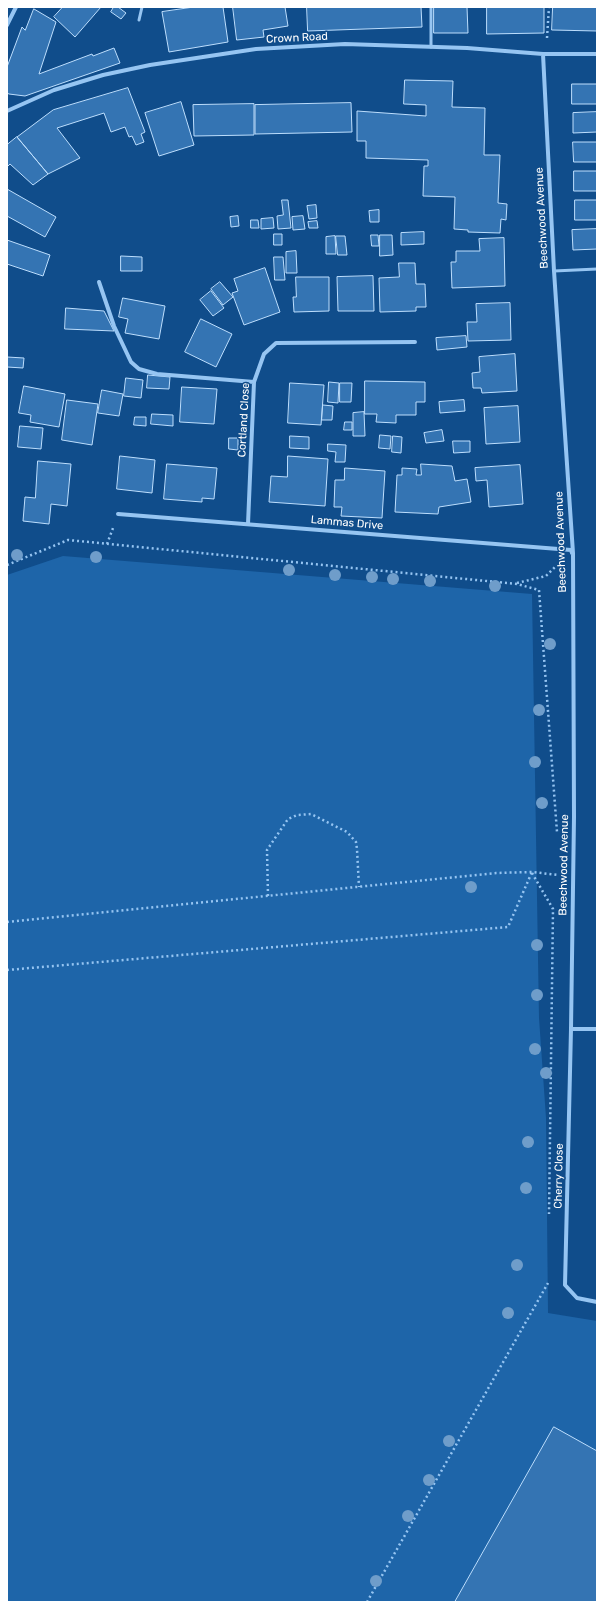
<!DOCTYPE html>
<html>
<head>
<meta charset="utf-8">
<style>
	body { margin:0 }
	#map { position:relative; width:604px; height:1609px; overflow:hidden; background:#104d8b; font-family:Rubik,sans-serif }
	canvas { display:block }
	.frame { position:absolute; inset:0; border:8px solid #fff; pointer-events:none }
</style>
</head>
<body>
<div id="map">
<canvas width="604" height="1609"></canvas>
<div class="frame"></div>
</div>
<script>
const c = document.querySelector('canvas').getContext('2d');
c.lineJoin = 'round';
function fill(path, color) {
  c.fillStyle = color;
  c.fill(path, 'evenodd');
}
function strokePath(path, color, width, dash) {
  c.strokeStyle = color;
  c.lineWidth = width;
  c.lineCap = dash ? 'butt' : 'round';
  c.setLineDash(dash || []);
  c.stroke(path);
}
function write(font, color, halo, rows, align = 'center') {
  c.font = font + ' Rubik,sans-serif';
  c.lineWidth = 3;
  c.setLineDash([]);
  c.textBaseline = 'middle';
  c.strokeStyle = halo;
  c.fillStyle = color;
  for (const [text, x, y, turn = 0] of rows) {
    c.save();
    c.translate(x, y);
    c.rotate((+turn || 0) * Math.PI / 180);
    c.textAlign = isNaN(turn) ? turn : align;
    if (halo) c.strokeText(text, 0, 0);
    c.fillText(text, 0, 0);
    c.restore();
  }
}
fill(new Path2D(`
	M63 556 532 594 539 1018 546 1118 548 1313 597 1321V1602H7V575Z`), '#1e65a9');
const building = new Path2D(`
	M63 7H101L75 37 54 17Z
	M114 7H118L126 13 121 19 111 12Z
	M194 7H223L228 42 169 52 162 12Z
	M233 7H285L288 26 263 30 264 37 237 40Z
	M307 7H421L422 27 308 31Z
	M434 7H467L468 33H434Z
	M487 7H544V33L487 34Z
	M553 7H597V31L552 30Z
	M34 9 56 22 39 74 92 54 93 56 114 48 120 63 25 96 9 94 7 93V67L22 27 25 30Z
	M405 80 453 81 452 107 485 108 484 155H500L498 203 507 204 506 220 501 219 500 233 468 232V230L454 229 455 197 423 196 424 166H428V160L366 158V141H357V111L426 116V105L404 104Z
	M572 84H597V104H572Z
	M128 88 145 132 141 134 144 142 136 145 132 136 129 137 125 127 111 132 104 113 57 128 80 158 48 174 17 137 53 110Z
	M181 102 194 145 159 156 145 113Z
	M351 103 352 132 255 134V105Z
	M254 104V135L194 136 193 105Z
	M597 112V132L573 133V113Z
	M17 137 48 174 33 185 10 164 7 167V145Z
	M573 142H597V162H574Z
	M574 171H597V191H574Z
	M7 189 56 217 45 237 7 216Z
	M282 200H288L291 228 278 229 277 216 283 215Z
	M575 200H597V220H575Z
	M316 205 317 218 309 219 307 206Z
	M379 210V222H370L369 211Z
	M238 216 239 226 231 227 230 217Z
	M303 216 305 229 293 230 292 217Z
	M273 218 274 228 261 229V219Z
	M251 220H258L259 228H251Z
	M317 221 318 228H309L308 222Z
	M597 229V249L573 250 572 230Z
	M424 232V244L401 245V233Z
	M274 234H282V245H274Z
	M371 235H378L379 246H372Z
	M380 235H392L393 255 380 256Z
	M335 236 336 254H326V237Z
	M336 236H345L347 255H338Z
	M504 238 505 286 452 288 451 262H456V251H480L479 239Z
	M7 240 50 255 43 276 7 264Z
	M296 251 297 273H286V252Z
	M121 256 142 257V271H121Z
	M274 257H283L285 280H275Z
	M399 263H415L416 284H425L426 307H416V311L380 312 379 278 399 277Z
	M265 268 280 312 244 325 232 293 238 291 234 279Z
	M373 276 374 311H338L337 277Z
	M296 277H329V311L294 312 293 297H296Z
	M220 282 233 297 223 305 211 289Z
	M211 291 224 308 213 316 200 300Z
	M123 298 165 306 159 339 125 333 128 319 119 317Z
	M510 303 511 340 468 341 467 322H477L476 304Z
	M66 308 104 311 114 331 65 329Z
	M201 319 232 334 216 367 185 352Z
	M466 336 467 347 437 350 436 338Z
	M515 354 517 391 482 393 481 388H473L472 373 480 372 479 357Z
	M7 357 24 358 23 368 7 367Z
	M148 375 170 377 169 389 147 388Z
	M126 378 143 380 141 398 124 396Z
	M365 381 425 382V402H416V415H396V423L376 422 377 414H365Z
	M329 382 339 383 338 403 328 402Z
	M290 383 324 385 321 425 288 423Z
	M340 383H352L351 402H340Z
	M24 386 65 394 59 427 30 422 31 415 19 413Z
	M182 387 217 389 214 424 180 422Z
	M102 390 123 394 119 416 98 413Z
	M67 400 98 404 92 445 62 440Z
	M464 400 465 411 440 413 439 402Z
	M323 405 333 406 332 420H322Z
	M518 406 520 442 486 444 484 408Z
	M364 412 365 436H353V413Z
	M152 414 173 415V426L151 424Z
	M135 417H146V426L134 425Z
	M345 422H352V430H344Z
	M20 426 43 428 41 449 18 447Z
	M442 430 444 441 426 443 424 433Z
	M380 435 391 436 390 449 379 448Z
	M290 436 309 437V449L290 448Z
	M393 436 402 437 401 453 392 452Z
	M229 438H238V450L229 449Z
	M453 441H470V452L454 453Z
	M328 444 346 445 345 462H335L336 452 328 451Z
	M120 456 155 460 152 493 117 489Z
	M288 456 328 459 325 506 269 502 271 476 287 477Z
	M38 461 71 464 67 506 51 504 49 524 23 521 25 497 35 498Z
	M167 464 217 468 214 499 202 498V502L164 499Z
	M421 464 452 466 455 481 467 479 471 502 439 507 438 514 395 512 397 475H402V468L417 469 416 475H421Z
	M520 465 523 504 489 507 487 480 476 481 475 468Z
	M345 468 385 471 382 518 341 516 342 507H334L335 480H344Z
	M554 1427 597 1451V1602H455Z`);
fill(building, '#3474b3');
strokePath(building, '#bddefd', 1);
strokePath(new Path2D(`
	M547 38 549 7
	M107 544 113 528
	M7 565 68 540 517 584 539 590 557 832
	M517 583 546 576 557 565
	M532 873 553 909 549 1214
	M268 896 267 850 288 819 297 815 311 814 347 832 356 842 357 849 359 887
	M7 922 496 873 532 872 558 875
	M7 970 508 927 532 872
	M367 1602 548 1283`), '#96c5f2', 2.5, [2, 3]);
strokePath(new Path2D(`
	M431 7V47
	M139 20 142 7
	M554 271 597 269`), '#96c5f2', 3);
strokePath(new Path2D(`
	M7 25 16 7
	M543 54 554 271 573 553 574 817 571 1029 565 1285 577 1298 597 1302
	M7 111 54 90 103 75 150 65 256 49 345 44 467 48 543 54H597
	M99 282 114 326 131 362 139 369 157 374 254 382
	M118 514 571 550 572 553
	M248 524 254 382 264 354 276 343 415 342
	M571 1029H597`), '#96c5f2', 4);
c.fillStyle = '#6f9dca';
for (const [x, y] of [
	[17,555],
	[96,557],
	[289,570],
	[335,575],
	[372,577],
	[393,579],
	[430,581],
	[495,586],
	[550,644],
	[539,710],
	[535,762],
	[542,803],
	[471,887],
	[537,945],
	[537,995],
	[535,1049],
	[546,1073],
	[528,1142],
	[526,1188],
	[517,1265],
	[508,1313],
	[449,1441],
	[429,1480],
	[408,1516],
	[376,1581]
]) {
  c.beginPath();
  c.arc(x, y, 6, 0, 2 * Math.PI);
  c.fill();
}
write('11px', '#fff', '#104d8b', [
	["Crown Road",297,38,-3],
	["Beechwood Avenue",542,218,-93],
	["Cortland Close",244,420,-87],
	["Lammas Drive",347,523,5],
	["Beechwood Avenue",561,542,-92],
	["Beechwood Avenue",564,865,-89],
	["Cherry Close",559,1176,-89]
]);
</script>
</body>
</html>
